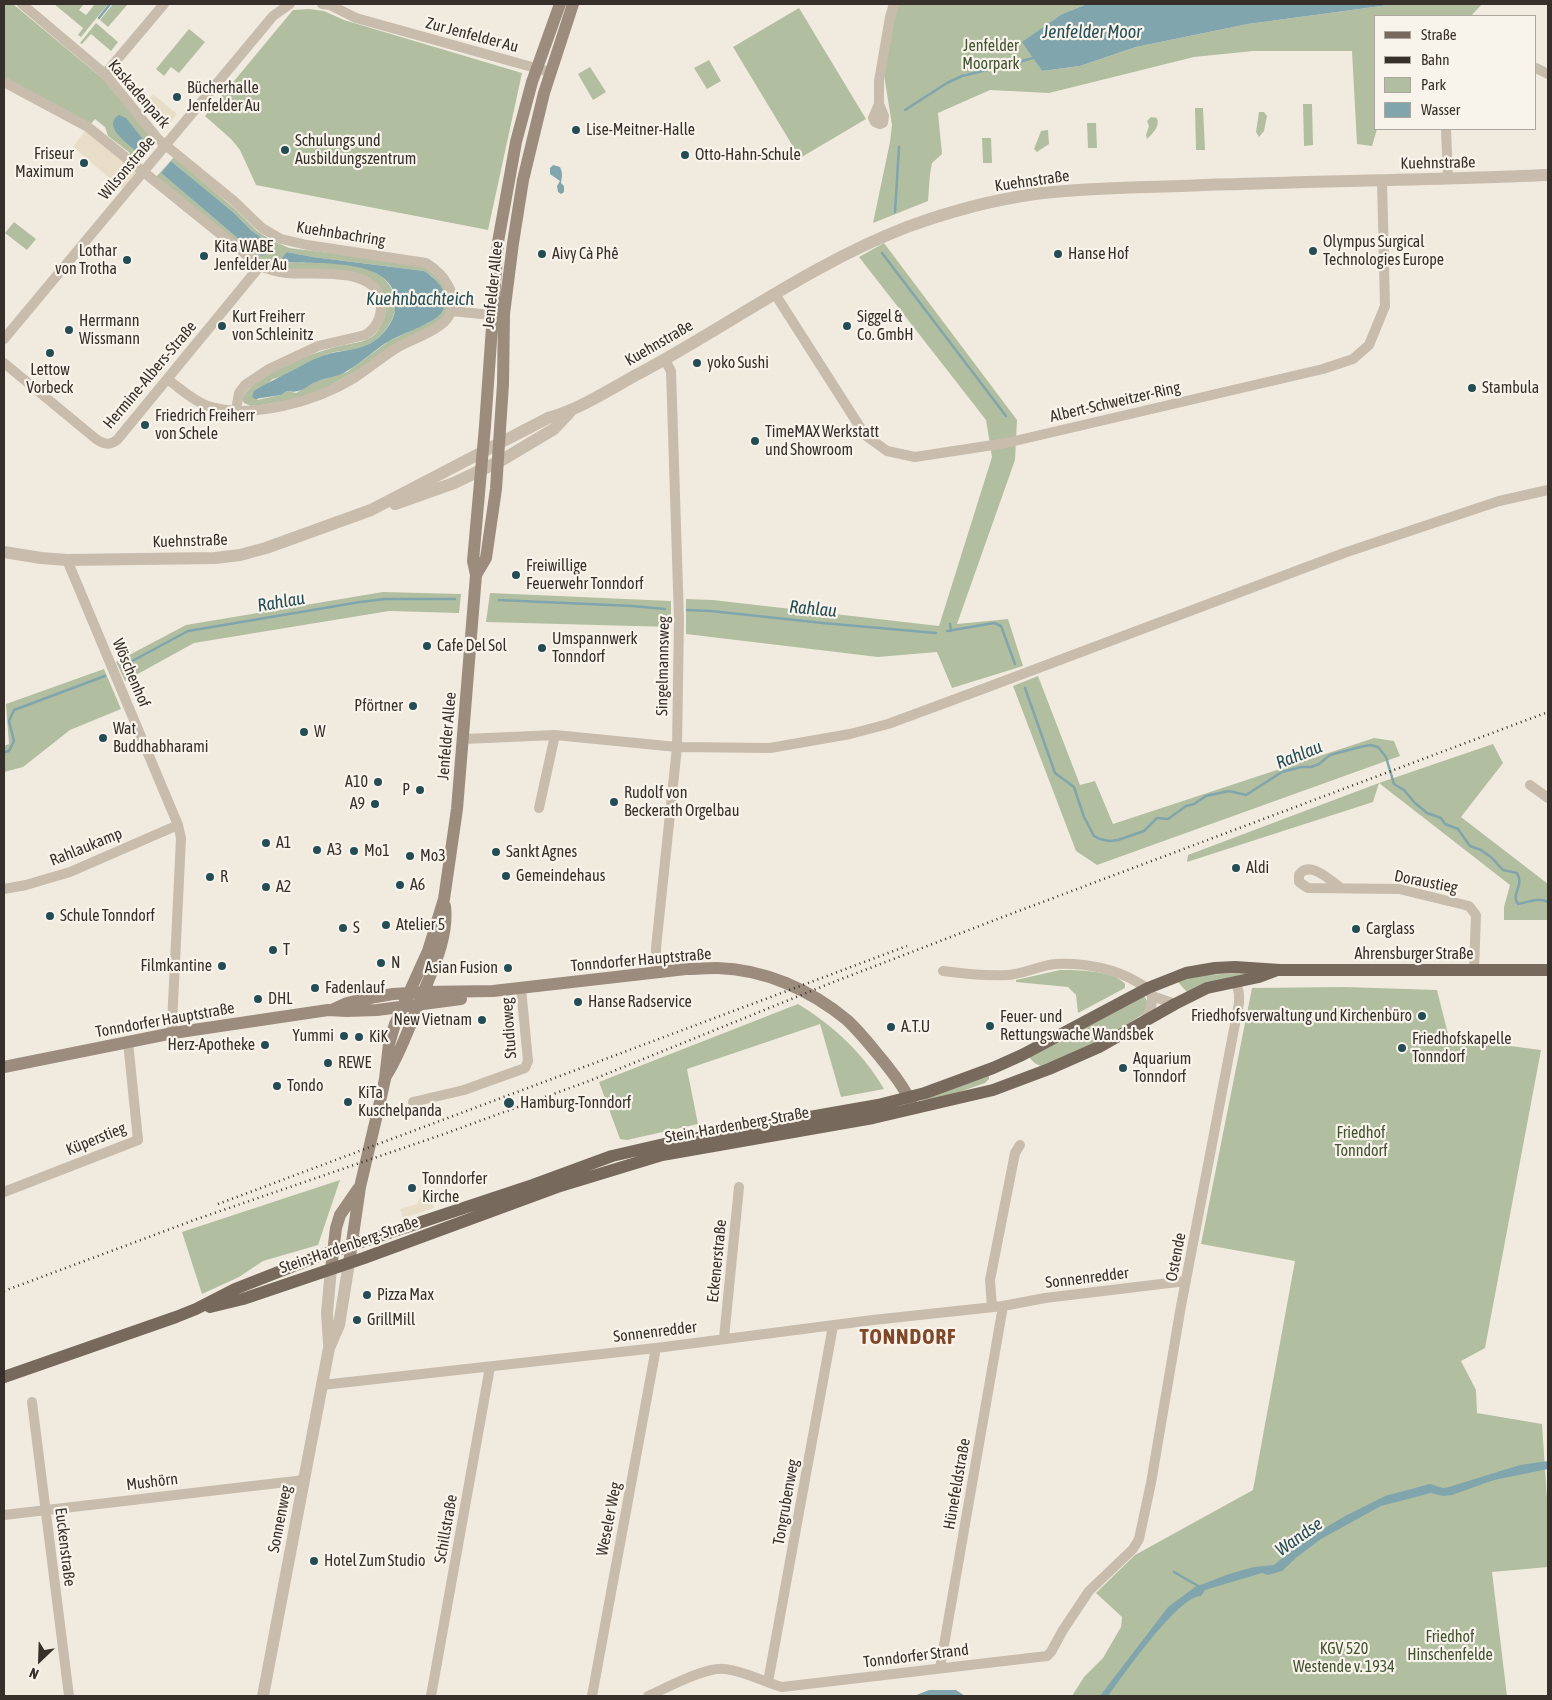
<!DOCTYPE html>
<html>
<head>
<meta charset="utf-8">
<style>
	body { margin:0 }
	#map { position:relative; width:1552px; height:1700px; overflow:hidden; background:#f1ebdf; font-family:"Asap Condensed",sans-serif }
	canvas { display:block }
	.frame { position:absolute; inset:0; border:5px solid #37302a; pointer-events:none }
	.legend { position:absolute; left:1374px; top:15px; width:162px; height:115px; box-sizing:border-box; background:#f9f4eb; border:1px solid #aba69e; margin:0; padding:6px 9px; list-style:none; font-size:15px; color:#37302a }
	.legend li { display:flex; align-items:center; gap:10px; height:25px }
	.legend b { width:25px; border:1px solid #aba69e }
	.north { position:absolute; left:15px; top:1635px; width:50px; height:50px; -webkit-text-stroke:4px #f9f4eb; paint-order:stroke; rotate:204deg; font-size:14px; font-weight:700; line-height:20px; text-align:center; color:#37302a }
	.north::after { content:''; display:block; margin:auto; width:18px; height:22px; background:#37302a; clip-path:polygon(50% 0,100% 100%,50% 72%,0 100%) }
</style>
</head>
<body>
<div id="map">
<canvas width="1552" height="1700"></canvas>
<div class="frame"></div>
<ul class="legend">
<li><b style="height:6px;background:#77695c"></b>Straße</li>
<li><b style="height:6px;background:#37302a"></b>Bahn</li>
<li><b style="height:14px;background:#b1bfa0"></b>Park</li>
<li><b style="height:14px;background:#80a5ac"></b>Wasser</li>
</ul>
<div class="north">N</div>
</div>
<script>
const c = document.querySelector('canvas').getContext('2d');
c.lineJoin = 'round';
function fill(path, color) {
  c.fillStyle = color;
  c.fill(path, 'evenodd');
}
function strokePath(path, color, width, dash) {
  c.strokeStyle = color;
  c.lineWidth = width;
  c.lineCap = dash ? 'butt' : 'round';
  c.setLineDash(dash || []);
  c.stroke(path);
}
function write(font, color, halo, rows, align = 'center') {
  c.font = font + ' "Asap Condensed",sans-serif';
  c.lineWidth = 4.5;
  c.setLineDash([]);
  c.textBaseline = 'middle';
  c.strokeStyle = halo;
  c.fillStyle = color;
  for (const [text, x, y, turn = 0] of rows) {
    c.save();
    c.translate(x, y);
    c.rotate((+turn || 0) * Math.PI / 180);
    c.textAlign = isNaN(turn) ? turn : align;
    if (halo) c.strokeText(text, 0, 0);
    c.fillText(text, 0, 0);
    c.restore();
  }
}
fill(new Path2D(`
	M4 4H13L102 78 157 143 140 162 133 156 132 157 129 155 130 153 108 136 105 127 95 119 90 125 4 78Z
	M54 4H84L79 10 86 15 95 4H108L81 37 78 35 83 28Z
	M113 4H128L108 27 100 20Z
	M899 4H1087L1062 14 1023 42 1042 71 1080 66 1136 47 1248 24 1396 4H1482L1471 16H1376V129H1377L1372 146 1357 144 1352 51H1253L1194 57 1049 93 990 90 938 113 942 154 932 163 930 174 928 201 873 223 890 142 892 125 884 75 894 19Z
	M799 8 866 119 800 158 733 47Z
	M309 9 324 11 344 20 522 73 488 230 256 185 240 150 231 139 205 116 293 10Z
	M96 23 118 42 111 51 91 34 82 44 80 43Z
	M189 29 205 42 179 73 171 67 164 76 156 69Z
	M709 60 721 81 707 89 694 68Z
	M590 67 606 92 593 100 578 74Z
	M1303 104H1312L1313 145 1304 146Z
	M1195 108H1203L1205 150H1196Z
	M1259 112H1264L1267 116 1264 131 1259 137 1256 132Z
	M1151 117 1157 118C1160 127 1153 133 1147 139L1146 135 1149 126 1147 121Z
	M1087 123H1096L1097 148H1088Z
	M1048 130 1049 144 1037 152 1034 149 1041 131Z
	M982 138H991L992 163H983Z
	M174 157 235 209 257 231 271 240 289 248 411 263 427 268 442 280 449 300 445 318 360 369 322 390 291 400 261 405 251 406 244 403 242 399C253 374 314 352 340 346 351 343 364 343 373 336 376 334 378 330 380 327 391 309 385 294 372 280L282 268 273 266 261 261 156 177ZM171 161 233 212 252 231 268 242 269 249 266 255 262 256 255 253 161 173ZM287 252 313 257 424 271C438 279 446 290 444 307L430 322 389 341 347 372 317 381 296 393 287 391 281 395 257 400C262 394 267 383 273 379 278 377 283 376 287 373 300 367 312 359 325 355 337 350 350 351 362 347 381 341 399 318 395 298 385 254 318 265 284 262Z
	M14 222 36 239 27 250 5 233Z
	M884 243 1017 420 1015 460 957 624 1008 619 1023 666 952 688 937 652 878 657 686 634V599L713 600 939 626 992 457 986 420 859 257Z
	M383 592 461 594 459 613 389 611 194 643 125 681 116 662 186 625Z
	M490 593 671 601V627L486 622Z
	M104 669 121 709 70 730 23 767 4 772V746L9 744 6 704Z
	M1038 676 1080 785 1095 781 1113 824 1374 738 1394 741 1400 756 1097 865 1076 851 1013 686Z
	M1493 744 1503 763 1461 817 1548 884V920H1504V907L1510 885 1379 783 1373 802 1187 862 1188 855 1379 783Z
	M1060 970C1077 970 1114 970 1125 984V988L1078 1013 1076 995 1068 987 1016 982V980Z
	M1250 973 1187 992 1177 981 1199 975Z
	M1345 987 1437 990 1449 1038 1541 1050 1485 1348 1461 1361 1476 1390 1477 1413 1542 1424 1548 1513V1567L1492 1572 1507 1696H1072L1084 1677 1103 1658 1121 1627 1122 1617 1096 1593 1101 1588 1135 1555 1253 1490 1295 1261 1201 1244 1252 988Z
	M1143 995C1148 1000 1149 1006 1145 1012 1140 1019 1055 1065 1046 1066 1038 1067 1033 1062 1029 1057Z
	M798 1004C833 1025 864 1054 884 1089L841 1097 820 1024 687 1069 698 1124 627 1140 620 1139 599 1082Z
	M989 1075V1079L985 1083 939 1099 921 1100Z
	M340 1180 318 1245 263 1261 239 1277 202 1294 182 1232Z`), '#b1bfa0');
fill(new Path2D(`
	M129 91 144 105 153 94 177 114 164 130Z
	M88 127 144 171 126 192 73 147Z
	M430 1194 434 1208 403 1218 400 1209 417 1204 421 1197Z`), '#e8ddc7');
fill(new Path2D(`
	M1087 4H1396L1248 24 1136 47 1080 66 1042 71 1022 42 1062 14Z
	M119 115 126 118 151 149 144 157C135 149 99 127 119 115Z
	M171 161 233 212 252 231 268 242 269 249 266 255 262 256 255 253 161 173Z
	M553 165 560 167C563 174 562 176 561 183L564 186V192L561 194 558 192 557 186 560 181 550 174V168Z
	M287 252 313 257 424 271C438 279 452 296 442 312 435 323 404 333 391 340 376 348 363 362 347 371 338 377 328 377 318 381 305 386 303 394 287 391L281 395 255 399 252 397 254 391C265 384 276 379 287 373 300 367 311 359 325 355 339 350 355 351 369 344 381 338 394 323 395 309 402 255 316 265 284 262L282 258Z
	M1548 1461V1469L1494 1480 1452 1495 1443 1496 1431 1493 1381 1506 1321 1539 1297 1557 1282 1571 1268 1575 1262 1573 1205 1590 1201 1596C1178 1596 1123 1676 1108 1696H1100L1168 1607 1195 1587 1229 1574 1254 1567 1274 1565 1303 1541 1347 1515 1385 1496 1430 1484 1443 1488 1449 1487 1520 1465Z
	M929 1690H956L965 1696H914Z`), '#80a5ac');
strokePath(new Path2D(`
	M99 18 110 4
	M997 68 1033 58
	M905 110 947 83 962 76 987 70
	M895 212 899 147
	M882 253 1006 416
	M499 600 632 606 665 609
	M687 610 711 611 823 623 936 633
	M950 624 951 631
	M947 631 994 623 1001 626 1015 664
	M121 667 188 631 360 602 385 599H455
	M1025 688 1055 773 1074 787 1084 817 1094 836 1100 839 1109 841 1118 840 1144 831 1157 818 1168 819 1186 806 1194 804 1206 796 1229 791 1246 795 1282 772 1301 767H1311L1319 764 1330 755 1360 747 1370 745 1378 747 1386 757 1394 784 1404 790 1415 803 1427 813 1441 818 1445 824 1458 829 1470 846 1481 850 1491 857 1503 870 1517 873C1525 886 1510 894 1518 904 1530 902 1537 897 1548 902
	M4 752 9 751 14 741 9 721 14 710 105 676
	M1174 1572 1200 1587`), '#80a5ac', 2.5);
strokePath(new Path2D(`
	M22 4 105 74 158 139 234 201 262 228 281 239 307 245 426 263C444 274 460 295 449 316 442 330 409 340 395 349 381 358 368 369 354 378 317 401 251 420 208 406 193 401 180 388 167 379
	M322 4 330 5 356 18 550 72
	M1536 68 1548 74
	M105 74 164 4
	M4 82 88 127 260 266C269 270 277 272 286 273 313 276 381 264 381 306 381 319 375 329 365 335L318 346 269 369 245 385 239 393 236 410
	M879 104 873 118 875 122 880 124 883 123 884 116 879 104V81L890 17 894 4
	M1446 129 1448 179
	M775 294 865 435 887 451 915 457 1006 443 1323 369 1353 359 1369 345 1385 306 1382 180
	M451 311 492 315
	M4 339 273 16 290 4
	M4 363 96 439C103 444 109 446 117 440L260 266
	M67 560 178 825 181 838 172 1024 173 1033
	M464 739 555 735 677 747 770 748 850 734 888 724 988 687 1344 553 1499 501 1548 490
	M1530 785 1548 798
	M539 808 555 735
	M1341 888C1331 881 1309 859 1299 875V882L1308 888 1399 889 1469 906 1476 915 1474 970
	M4 889 26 885 70 872 178 825
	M943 971C965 974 986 976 1008 975 1024 974 1040 965 1056 964 1084 963 1113 968 1137 982 1144 986 1150 988 1152 997 1153 1006 1148 1015 1144 1022
	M656 973V948L677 747 679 619 671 371 665 360
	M1152 996 1175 1004
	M413 1102 464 1090 525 1068 528 1061 521 988
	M4 1192 138 1140 128 1042
	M992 1307 990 1280 1015 1153 1020 1145
	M724 1338 739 1187
	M322 1385 656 1348 873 1320 1003 1306 1045 1298 1186 1281
	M32 1402 69 1696
	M4 1515 304 1480
	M940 1668 1003 1306
	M768 1682 833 1326
	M431 1696 490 1367
	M592 1696 656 1348
	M648 1696C669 1687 704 1667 725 1669 745 1671 763 1682 782 1687L1047 1656 1051 1652 1063 1630 1089 1591 1133 1549 1139 1539 1151 1483 1181 1306 1239 1003V994L1236 981`), '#c8bcac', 10);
strokePath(new Path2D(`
	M395 504 454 483 502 460 554 429 570 412
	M4 552 41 558 67 560 215 558 240 555 266 548 371 510 548 418C580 409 609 390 638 374 728 326 811 264 907 227 948 212 992 200 1035 194 1091 187 1148 188 1204 185 1319 181 1434 180 1548 175
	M329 1344 327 1313 331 1269
	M263 1696 329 1348 339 1325 349 1263`), '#c8bcac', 12);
strokePath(new Path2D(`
	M476 575 486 558 496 489 503 384 504 314 513 243 523 180 544 93 573 4
	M334 1009 347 1003 364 999 393 994 424 992 493 991 686 969C696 969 707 968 717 968 764 969 811 990 847 1020 859 1031 870 1045 880 1057 892 1072 905 1088 912 1105
	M4 1067 173 1033 328 1010 347 1011 377 1010 461 999
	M386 1076C400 1054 408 1030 418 1006 430 974 449 940 445 906
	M349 1263 360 1187 379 1106 385 1079 389 1044 395 1024 428 951 444 899 457 809 476 575 473 561 485 426 498 242 516 142 532 82 560 4
	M331 1269 336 1228 340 1215 358 1189`), '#9c8c7d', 12);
strokePath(new Path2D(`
	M210 1307 243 1299 364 1258 557 1187 662 1155 873 1118 993 1090 1049 1069 1099 1047 1175 1004 1207 988 1259 977 1275 971
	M4 1377 176 1317 196 1309 235 1289 319 1256 533 1185 612 1156 690 1138 878 1105 925 1093 993 1068 1022 1055 1148 988 1186 973 1215 968 1235 967 1280 970H1548`), '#77695c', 12);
strokePath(new Path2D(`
	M218 1204 907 946
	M4 1291 197 1219 444 1134 589 1081 831 983 1008 915 1548 712`), '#37302a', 2.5, [1, 4]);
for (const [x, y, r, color] of [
	[177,97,5,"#234c55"],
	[576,130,5,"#234c55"],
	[285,150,5,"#234c55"],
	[685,155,5,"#234c55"],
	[84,163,5,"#234c55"],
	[1313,251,5,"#234c55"],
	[542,254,5,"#234c55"],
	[1058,254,5,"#234c55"],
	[204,256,5,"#234c55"],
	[127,260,5,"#234c55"],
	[222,326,5,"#234c55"],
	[847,326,5,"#234c55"],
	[69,330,5,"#234c55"],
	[50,353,5,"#234c55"],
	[697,363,5,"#234c55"],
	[1472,388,5,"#234c55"],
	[145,425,5,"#234c55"],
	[755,441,5,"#234c55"],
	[516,575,5,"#234c55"],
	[427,646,5,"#234c55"],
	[542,648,5,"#234c55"],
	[413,706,5,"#234c55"],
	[304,732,5,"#234c55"],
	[103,738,5,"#234c55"],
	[378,782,5,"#234c55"],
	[420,790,5,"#234c55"],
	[614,802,5,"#234c55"],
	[375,804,5,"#234c55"],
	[266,843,5,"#234c55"],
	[317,850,5,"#234c55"],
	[354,851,5,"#234c55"],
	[496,852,5,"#234c55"],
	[410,856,5,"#234c55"],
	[1236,868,5,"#234c55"],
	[506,876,5,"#234c55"],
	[210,877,5,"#234c55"],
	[400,885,5,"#234c55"],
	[266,887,5,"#234c55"],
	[50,916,5,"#234c55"],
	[386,925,5,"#234c55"],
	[343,928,5,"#234c55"],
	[1356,929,5,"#234c55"],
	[273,950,5,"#234c55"],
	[381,963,5,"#234c55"],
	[222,966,5,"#234c55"],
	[508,968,5,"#234c55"],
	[315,988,5,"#234c55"],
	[258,999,5,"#234c55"],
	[578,1002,5,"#234c55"],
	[1422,1016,5,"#234c55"],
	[482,1020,5,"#234c55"],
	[990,1026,5,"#234c55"],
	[891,1027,5,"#234c55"],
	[344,1036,5,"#234c55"],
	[359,1037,5,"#234c55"],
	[265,1045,5,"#234c55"],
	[1402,1048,5,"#234c55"],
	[328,1063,5,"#234c55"],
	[1123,1068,5,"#234c55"],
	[277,1086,5,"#234c55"],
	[348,1102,5,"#234c55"],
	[509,1103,6,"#234c55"],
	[412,1188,5,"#234c55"],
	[367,1295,5,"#234c55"],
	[357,1320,5,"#234c55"],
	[314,1561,5,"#234c55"]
]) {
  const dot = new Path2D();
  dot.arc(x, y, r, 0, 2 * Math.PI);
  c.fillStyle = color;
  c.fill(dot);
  strokePath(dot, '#f9f4eb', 2);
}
write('16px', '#37302a', '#f9f4eb', [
	["Zur Jenfelder Au",472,35,15],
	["Kaskadenpark",139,94,49],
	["Kuehnstraße",1438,163,-1],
	["Wilsonstraße",127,168,-50],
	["Kuehnstraße",1032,181,-8],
	["Kuehnbachring",341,234,9],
	["Jenfelder Allee",493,285,-84],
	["Kuehnstraße",659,343,-30],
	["Hermine-Albers-Straße",150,375,-50],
	["Albert-Schweitzer-Ring",1115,402,-13],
	["Kuehnstraße",190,541,-2],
	["Singelmannsweg",663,666,-89],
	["Wöschenhof",131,673,67],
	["Jenfelder Allee",447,736,-85],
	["Rahlaukamp",86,847,-22],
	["Doraustieg",1426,882,11],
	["Ahrensburger Straße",1414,954],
	["Tonndorfer Hauptstraße",641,960,-5],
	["Tonndorfer Hauptstraße",165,1020,-10],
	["Studioweg",509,1028,-94],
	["Stein-Hardenberg-Straße",737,1125,-10],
	["Küperstieg",96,1139,-22],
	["Stein-Hardenberg-Straße",349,1245,-19],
	["Ostende",1176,1257,-79],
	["Eckenerstraße",717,1261,-84],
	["Sonnenredder",1087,1278,-7],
	["Sonnenredder",655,1332,-7],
	["Mushörn",152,1482,-7],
	["Hünefeldstraße",957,1484,-80],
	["Tongrubenweg",786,1502,-80],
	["Sonnenweg",280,1519,-79],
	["Weseler Weg",609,1519,-79],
	["Schillstraße",446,1529,-80],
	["Euckenstraße",65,1547,83],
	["Tonndorfer Strand",916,1656,-7]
]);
write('16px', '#425330', '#f9f4eb', [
	["Jenfelder",991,46],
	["Moorpark",991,64],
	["Friedhof",1361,1133],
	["Tonndorf",1361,1151],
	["Friedhof",1450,1637],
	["Hinschenfelde",1450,1655],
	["KGV 520",1344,1649],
	["Westende v. 1934",1344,1667]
]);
write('16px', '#37302a', '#f9f4eb', [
	["Bücherhalle",187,88],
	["Jenfelder Au",187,106],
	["Lise-Meitner-Halle",586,130],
	["Schulungs und",295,141],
	["Ausbildungszentrum",295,159],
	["Friseur",74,154,"right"],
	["Maximum",74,172,"right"],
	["Otto-Hahn-Schule",695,155],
	["Olympus Surgical",1323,242],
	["Technologies Europe",1323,260],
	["Kita WABE",214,247],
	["Jenfelder Au",214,265],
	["Lothar",117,251,"right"],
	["von Trotha",117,269,"right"],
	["Aivy Cà Phê",552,254],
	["Hanse Hof",1068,254],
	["Kurt Freiherr",232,317],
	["von Schleinitz",232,335],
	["Siggel &",857,317],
	["Co. GmbH",857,335],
	["Herrmann",79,321],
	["Wissmann",79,339],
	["yoko Sushi",707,363],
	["Lettow",50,370,"center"],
	["Vorbeck",50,388,"center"],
	["Stambula",1482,388],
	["Friedrich Freiherr",155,416],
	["von Schele",155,434],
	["TimeMAX Werkstatt",765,432],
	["und Showroom",765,450],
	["Freiwillige",526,566],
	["Feuerwehr Tonndorf",526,584],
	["Umspannwerk",552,639],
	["Tonndorf",552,657],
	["Cafe Del Sol",437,646],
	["Pförtner",403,706,"right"],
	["Wat",113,729],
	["Buddhabharami",113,747],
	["W",314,732],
	["A10",368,782,"right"],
	["P",410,790,"right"],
	["Rudolf von",624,793],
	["Beckerath Orgelbau",624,811],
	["A9",365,804,"right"],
	["A1",276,843],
	["A3",327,850],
	["Mo1",364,851],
	["Sankt Agnes",506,852],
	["Mo3",420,856],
	["Aldi",1246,868],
	["Gemeindehaus",516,876],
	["R",220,877],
	["A6",410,885],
	["A2",276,887],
	["Schule Tonndorf",60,916],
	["Atelier 5",396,925],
	["S",353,928],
	["Carglass",1366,929],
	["T",283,950],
	["N",391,963],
	["Filmkantine",212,966,"right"],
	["Asian Fusion",498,968,"right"],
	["Fadenlauf",325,988],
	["DHL",268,999],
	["Hanse Radservice",588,1002],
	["Friedhofsverwaltung und Kirchenbüro",1412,1016,"right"],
	["Feuer- und",1000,1017],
	["Rettungswache Wandsbek",1000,1035],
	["New Vietnam",472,1020,"right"],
	["A.T.U",901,1027],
	["Yummi",334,1036,"right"],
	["KiK",369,1037],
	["Friedhofskapelle",1412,1039],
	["Tonndorf",1412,1057],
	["Herz-Apotheke",255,1045,"right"],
	["Aquarium",1133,1059],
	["Tonndorf",1133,1077],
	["REWE",338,1063],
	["Tondo",287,1086],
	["KiTa",358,1093],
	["Kuschelpanda",358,1111],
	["Hamburg-Tonndorf",520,1103],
	["Tonndorfer",422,1179],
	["Kirche",422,1197],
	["Pizza Max",377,1295],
	["GrillMill",367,1320],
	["Hotel Zum Studio",324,1561]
], 'left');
write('italic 18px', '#234c55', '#f9f4eb', [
	["Jenfelder Moor",1092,32],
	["Kuehnbachteich",420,299],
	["Rahlau",281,602,-10],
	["Rahlau",813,609,5],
	["Rahlau",1299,755,-22],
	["Wandse",1299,1537,-35]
]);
c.letterSpacing = '1px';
write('bold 21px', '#804829', '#f9f4eb', [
	["TONNDORF",908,1337]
]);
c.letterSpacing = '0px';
</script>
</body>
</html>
